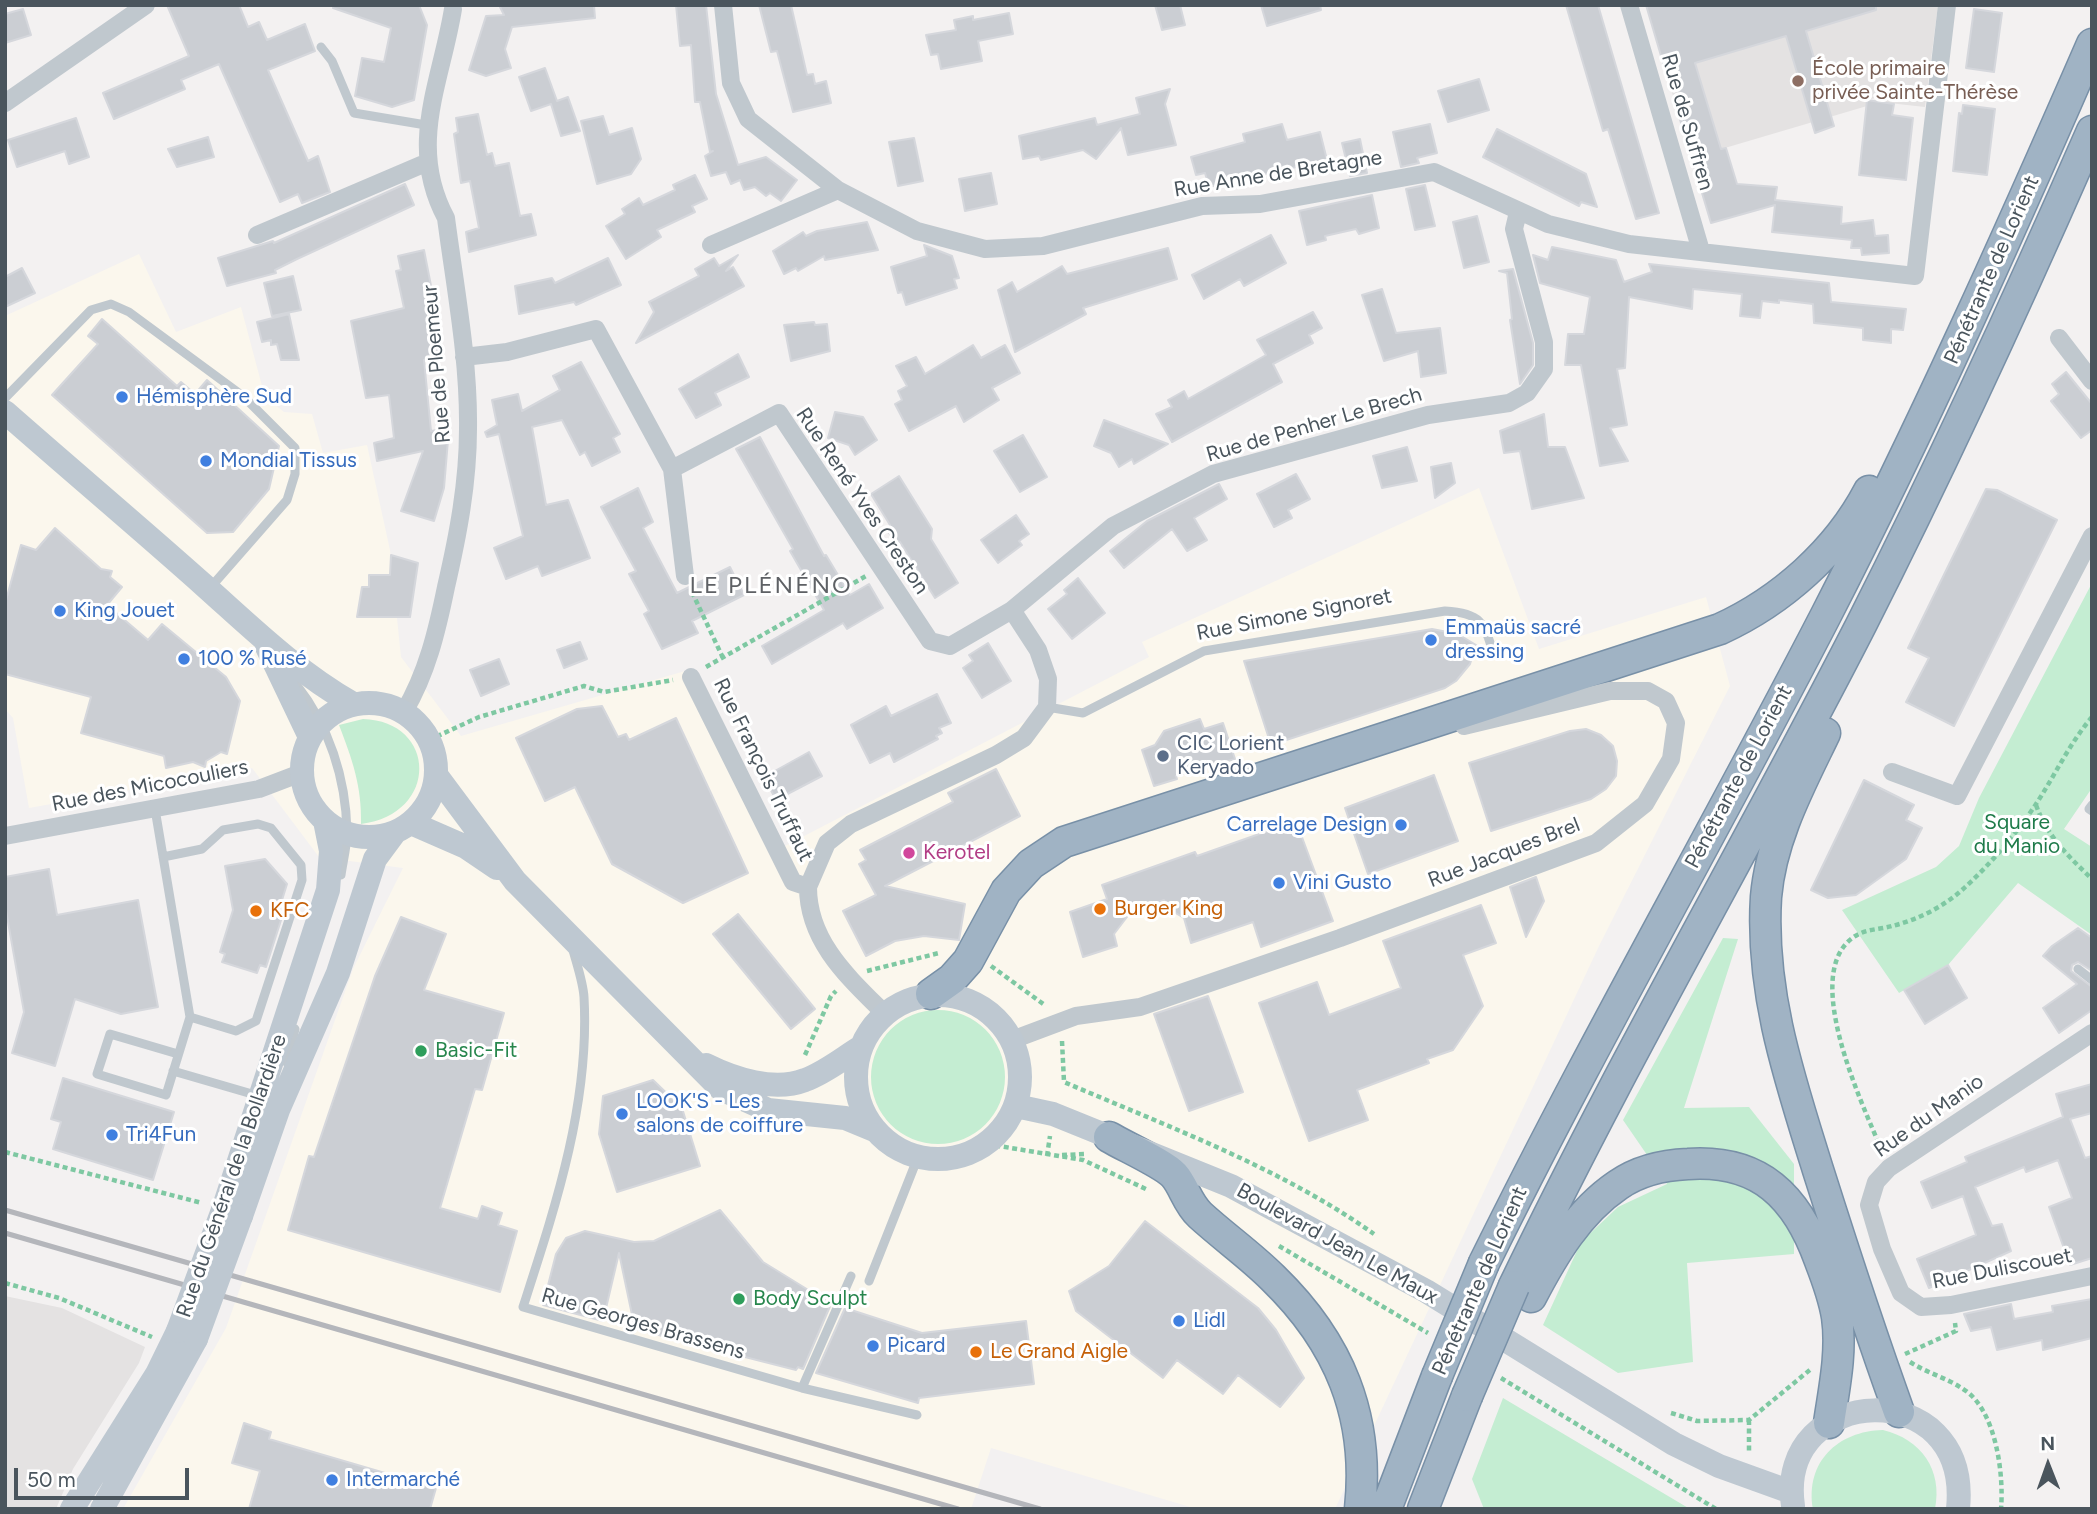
<!DOCTYPE html>
<html>
<head>
<meta charset="utf-8">
<style>
	body { margin:0 }
	#map { position:relative; width:2097px; height:1514px; overflow:hidden; background:#f3f1f1; font-family:Figtree,sans-serif }
	canvas { display:block }
	.frame { position:absolute; inset:0; border:7px solid #4a555d; pointer-events:none }
	.north { position:absolute; left:2013px; top:1430px; width:70px; height:70px; -webkit-text-stroke:5px #fff; paint-order:stroke; rotate:359deg; font-size:19px; font-weight:700; line-height:28px; text-align:center; color:#4a555d }
	.north::after { content:''; display:block; margin:auto; width:24px; height:32px; background:#4a555d; clip-path:polygon(50% 0,100% 100%,50% 72%,0 100%) }
	.scale { position:absolute; left:14px; top:1468px; width:175px; height:32px; box-sizing:border-box; border:4px solid #4a555d; border-top:0; padding-left:9px; font-size:21px; line-height:24px; white-space:nowrap; color:#4a555d; -webkit-text-stroke:5px #fff; paint-order:stroke }
</style>
</head>
<body>
<div id="map">
<canvas width="2097" height="1514"></canvas>
<div class="frame"></div>
<div class="north">N</div>
<div class="scale">50 m</div>
</div>
<script>
const c = document.querySelector('canvas').getContext('2d');
c.lineJoin = 'round';
function fill(path, color) {
  c.fillStyle = color;
  c.fill(path, 'evenodd');
}
function strokePath(path, color, width, dash) {
  c.strokeStyle = color;
  c.lineWidth = width;
  c.lineCap = dash ? 'butt' : 'round';
  c.setLineDash(dash || []);
  c.stroke(path);
}
function write(font, color, halo, rows, align = 'center') {
  c.font = font + ' Figtree,sans-serif';
  c.lineWidth = 6;
  c.setLineDash([]);
  c.textBaseline = 'middle';
  c.strokeStyle = halo;
  c.fillStyle = color;
  for (const [text, x, y, turn = 0] of rows) {
    c.save();
    c.translate(x, y);
    c.rotate((+turn || 0) * Math.PI / 180);
    c.textAlign = isNaN(turn) ? turn : align;
    if (halo) c.strokeText(text, 0, 0);
    c.fillText(text, 0, 0);
    c.restore();
  }
}
fill(new Path2D(`
	M139 254 176 332 241 307 265 397 284 412 312 414 323 453 367 445 390 550 401 657 461 736 692 669 783 847 1149 657 1142 642 1479 488 1539 649 1706 597 1730 686 1599 946 1335 1509H1197L991 1448 971 1509H123L226 1328 353 969 403 868 319 857 252 768 29 808 13 718 5 709V316Z`), '#fbf7ed');
fill(new Path2D(`
	M1676 5H1938L1925 107 1880 102 1878 97 1868 100 1867 106 1691 158 1649 13Z
	M5 1296 62 1308 145 1347 139 1363 73 1469 56 1509H5Z`), '#e4e2e2');
fill(new Path2D(`
	M2092 583V788L2064 829 2092 847V935L2018 883 1948 965 1899 993 1842 910 1936 867 1959 846 1979 798Z
	M363 719C437 721 440 814 361 824 362 786 352 759 339 725Z
	M1723 938 1738 939 1684 1108 1749 1107 1794 1164V1254L1687 1263 1693 1362 1618 1373 1543 1325 1581 1242 1618 1207 1667 1184 1623 1120Z
	M871 1077a67 67 0 1 1 134 0a67 67 0 1 1-134 0Z
	M1503 1398 1690 1509H1484L1472 1479Z
	M1883 1430C1921 1439 1943 1470 1935 1509H1813C1805 1462 1838 1431 1883 1430Z`), '#c4edd2');
const building = new Path2D(`
	M167 5H239L248 27 259 22 267 40 305 24 315 51 268 70 308 161 318 156 330 192 302 203 298 194 280 202 219 64 181 80 185 89 114 119 103 93 189 56Z
	M334 5H419L427 25 414 100 392 107 355 96 362 58 384 62 391 28 333 8Z
	M499 5H594L595 18 512 27 505 49 511 68 486 76 469 70 486 16 504 15Z
	M676 5H706L716 94 738 165 766 157 797 180 781 201 770 193 766 196 755 187 744 190 740 180 731 184 726 172 711 176 705 156 713 151 710 152 700 102H695L691 45 680 46Z
	M759 5H791L807 75 813 74 815 84 826 81 831 103 793 112 777 51 771 52Z
	M1155 5H1180L1185 25 1162 30Z
	M1261 5H1320L1321 10 1267 26Z
	M1566 5H1598L1659 213 1636 219 1608 129 1603 131Z
	M1646 5H1876V10L1806 31 1834 126 1815 133 1786 36 1695 63 1721 149 1726 148 1737 184 1777 187 1775 200 1842 207 1841 224 1873 220 1875 236 1888 235 1889 253 1862 255 1861 248H1851L1852 240 1772 232 1775 205 1711 223 1675 103 1681 101 1671 64 1664 66Z
	M23 9 31 35 5 43V14Z
	M1974 9 2002 13 1994 72 1966 68Z
	M1009 13 1013 34 978 41 982 61 941 69 938 54 931 55 926 35 956 30 954 20 973 16V20Z
	M545 68 557 101 568 97 580 131 561 136 551 104 531 111 519 77Z
	M1479 79 1489 110 1448 122 1438 91Z
	M1170 89 1165 104 1176 145 1128 155 1121 128 1096 159 1083 150 1041 160 1039 156 1023 159 1019 136 1095 118 1097 125 1140 114 1136 98Z
	M1867 100 1894 104 1892 115 1913 118 1906 180 1859 175Z
	M1963 105 1995 109 1987 175 1953 171 1959 113 1962 114Z
	M478 114 487 155 492 153 495 166 509 163 520 216 531 214 536 235 469 252 466 232 479 228 470 181 461 183 454 134 458 132 456 118Z
	M603 116 609 135 632 128 641 159 631 174 597 184 581 121Z
	M76 118 89 157 69 164 65 151 17 167 8 140Z
	M1282 124 1287 140 1320 132 1327 160 1209 187 1205 173 1196 175 1191 157 1245 142 1243 134Z
	M1430 124 1437 153 1417 158 1419 163 1401 167 1393 132Z
	M1497 129 1586 174 1597 207 1581 202 1579 206 1483 157Z
	M208 137 214 157 177 167 168 149Z
	M914 138 923 181 898 186 889 142Z
	M1360 139 1367 173 1350 176 1342 143Z
	M991 173 997 204 965 211 959 179Z
	M695 175 707 199 692 206 695 212 657 230 661 237 626 259 606 226 625 214 622 209 639 198 643 205 675 190 673 185Z
	M405 184 414 205 297 259 275 270 276 273 227 286 218 258 273 241 274 243Z
	M1425 185 1435 226 1415 230 1406 189Z
	M1372 195 1379 228 1359 234 1356 229 1325 236 1326 240 1307 245 1299 211Z
	M1477 216 1489 262 1464 268 1453 222Z
	M867 222 878 250 825 260 824 256 798 271 796 268 784 274 773 251 803 232 806 236 817 231Z
	M1271 235 1286 263 1244 286 1240 279 1204 299 1192 275Z
	M924 245 952 256 959 278 954 279 957 288 906 305 902 292 898 293 891 267 927 256Z
	M1552 247 1616 260 1624 282 1652 272 1649 264 1829 283 1831 302 1906 309 1903 330 1891 329V343L1863 340V328L1814 323 1813 304 1779 300V303L1762 301 1760 318 1740 316 1742 294 1693 289 1692 309 1629 297 1625 368 1617 369 1627 425 1610 428 1628 461 1600 466 1581 365H1565L1568 334H1584L1590 297 1540 283 1533 255 1548 260Z
	M1168 248 1177 279 1083 308 1086 314 1015 352 998 290 1012 282 1017 292 1062 266 1067 274Z
	M424 250 434 301 429 302 443 357 424 360 431 431 449 428 444 488 434 521 401 511 423 451 377 461 374 443 394 438 389 395 366 398 351 321 404 308 396 271 401 270 398 256Z
	M738 255 726 271 733 267 744 286 636 343 654 312 649 302 699 276 695 269 714 258 719 266Z
	M608 258 621 285 576 305 574 302 519 314 515 286 552 278 555 283Z
	M22 268 35 293 5 307V277Z
	M1513 269 1533 343V365L1520 384 1510 320 1512 319 1507 273 1499 271Z
	M293 276 301 310 272 316 264 283Z
	M1382 289 1396 333 1440 328 1446 373 1421 377 1418 351 1384 361 1362 295Z
	M1313 312 1322 328 1309 335 1313 343 1273 364 1282 382 1172 442 1156 414 1172 407 1168 400 1184 391 1188 399 1266 355 1257 340Z
	M289 314 299 360H281L277 344 271 345V340L262 342 257 322Z
	M102 319 177 386 181 382 195 394 207 380 279 446 269 489 233 532 207 533 52 395 98 344 88 336Z
	M814 322 815 325 827 324 830 351 791 361 784 325Z
	M973 345 981 358 1005 345 1020 373 992 388 999 400 964 422 956 406 909 431 895 404 902 400 898 391 907 386 896 366 916 357 925 374Z
	M738 354 749 377 715 393 721 405 696 418 679 389Z
	M581 362 620 434 613 438 620 452 592 466 585 452 580 455 562 420 532 427 546 505 568 500 590 558 542 576 538 566 506 579 494 548 523 536 499 434 487 437 485 432 497 425 492 400 518 394 522 411 560 390 553 376Z
	M2066 372 2092 404V430L2081 438 2051 401 2059 394 2052 384Z
	M835 412 863 417 877 440 855 455 849 445 828 438Z
	M1544 414 1548 447H1565L1584 498 1532 509 1520 451 1504 453 1500 431Z
	M1104 420 1168 444 1134 464 1132 459 1119 467 1111 453 1094 446Z
	M1023 435 1047 477 1020 492 994 451Z
	M760 437 824 556 826 555 850 595 869 584 883 608 847 629 843 623 772 664 762 646 824 610 790 551 793 549 736 449Z
	M1407 447 1417 481 1382 488 1373 456Z
	M1451 463 1455 483 1435 498 1431 467Z
	M1296 474 1310 499 1288 510 1292 518 1274 527 1257 494Z
	M899 476 932 529 931 539 958 583 935 598 900 542 894 540 889 533 890 525 871 494Z
	M1219 484 1227 499 1194 518 1207 540 1187 551 1172 529 1124 568 1110 551 1147 521Z
	M638 488 653 522 643 528 677 593 730 567 744 595 692 621 698 633 662 649 644 614 649 611 629 574 636 571 601 507Z
	M1986 489 1997 490 2057 520 1954 726 1906 702 1929 658 1908 648Z
	M1016 515 1029 534 1019 541 1022 545 998 563 981 540Z
	M55 528 101 569 112 571 110 577 122 587 107 605 148 640 162 624 226 677 240 701 227 754 221 752 206 761 205 767 193 762 166 768 164 756 81 733 91 697 5 674V604L21 545 36 550Z
	M391 555 418 563 410 617H357L362 587H369V575H390Z
	M1078 578 1105 613 1072 639 1048 609 1067 594 1064 590Z
	M1432 629 1458 634 1476 645 1470 664 1456 681 1445 688 1271 745 1244 661Z
	M580 642 587 659 564 668 557 650Z
	M988 643 1011 681 982 698 963 668 973 661 969 655Z
	M499 659 509 684 481 696 470 670Z
	M937 694 951 723 939 728 942 733 936 736 938 739 894 762 890 753 870 763 851 725 886 706 891 716Z
	M602 706 618 737 626 734 629 740 676 718 748 873 683 903 612 864 575 787 545 801 516 738 577 709Z
	M1200 719 1204 729 1223 723 1235 759 1176 776 1177 779 1154 786 1142 750 1155 745 1164 731Z
	M1586 729 1601 735 1613 746 1617 761 1616 776 1606 789 1591 799 1491 831 1469 763 1570 731Z
	M809 752 822 776 776 800 764 777Z
	M996 769 1020 816 885 886 965 904 959 940 924 936 895 941 866 956 843 911 876 895 859 864 866 860 860 850 953 802 948 793Z
	M1434 775 1458 841 1368 874 1345 808Z
	M1864 780 1914 805 1906 820 1922 828 1906 859 1856 895 1828 898 1811 890Z
	M1296 821 1333 921 1261 947 1253 922 1191 943 1184 918 1167 908 1164 900 1130 913 1114 934 1117 946 1083 957 1070 912 1107 899 1102 885 1195 852 1197 856Z
	M265 859 287 884 278 913 283 914 266 967 260 965 257 973 222 962 225 954 220 952 233 910 225 866Z
	M49 869 57 915 138 900 158 1007 121 1014 75 999 55 1066 12 1053 24 1012 5 905V877Z
	M1536 877 1544 901 1526 937 1510 887Z
	M1481 905 1496 943 1463 955 1483 1006 1453 1050 1427 1059 1429 1063 1357 1090 1368 1120 1309 1141 1259 1003 1317 982 1329 1015 1401 988 1383 941Z
	M738 914 815 1009 791 1029 713 934Z
	M401 917 446 934 424 990 504 1013 482 1090 475 1089 440 1208 478 1219 482 1206 502 1213 498 1225 517 1231 500 1292 288 1230 309 1156 314 1157 375 976Z
	M2078 928 2092 938V971L2078 962 2072 965 2071 971 2092 987V1010L2059 1033 2043 1008 2077 984 2043 956 2052 946Z
	M1948 965 1967 998 1925 1024 1904 990Z
	M1208 996 1243 1092 1189 1111 1154 1014Z
	M63 1078 174 1112 153 1180 53 1149 61 1122 51 1119Z
	M653 1080 682 1108 700 1166 617 1192 599 1134 603 1096Z
	M2092 1084V1113L2070 1119 2085 1158 2092 1156V1258L2070 1265 2049 1207 2072 1198 2058 1160 2026 1172 2024 1167 1975 1187 1992 1226 2002 1224 2011 1251 1929 1288 1917 1259 1976 1235 1963 1196 1932 1208 1921 1182 1967 1162 1965 1157 2063 1117 2056 1094Z
	M720 1210 763 1262 831 1304 803 1369 798 1367 796 1370 635 1329 619 1253 603 1321 543 1305 556 1254 566 1238 585 1231 634 1242 654 1241Z
	M1145 1221 1258 1308 1276 1330 1304 1378 1280 1407 1238 1375 1223 1394 1177 1360 1163 1378 1076 1311 1069 1291 1109 1266Z
	M2092 1299V1338L2043 1350 2042 1340 1997 1350 1991 1327 1971 1331 1964 1314 2011 1304 2014 1319 2053 1312 2052 1306Z
	M845 1308 922 1333 1026 1321 1034 1384 919 1398 918 1403 816 1373Z
	M244 1423 271 1432 269 1439 436 1488 430 1509H249L260 1471 232 1463Z`);
fill(building, '#cbced3');
strokePath(building, '#d5d7dc', 2);
const trunk = new Path2D(`
	M1825 733C1800 785 1771 838 1766 897 1760 993 1790 1080 1818 1170 1844 1252 1870 1332 1899 1412
	M931 994 952 979 968 961 1006 891 1031 864 1064 842 1720 629C1781 601 1837 552 1869 491
	M1109 1137C1124 1146 1164 1164 1174 1175 1184 1186 1187 1203 1200 1215 1224 1237 1250 1255 1273 1278 1339 1342 1370 1416 1360 1509
	M1484 1263C1592 1044 1714 832 1826 615 1922 428 2008 237 2092 44
	M1514 1286C1622 1061 1748 846 1861 625 1943 463 2019 298 2092 131
	M1531 1297C1553 1255 1578 1212 1618 1185 1638 1171 1665 1165 1688 1164 1760 1159 1797 1197 1820 1261 1827 1279 1834 1298 1837 1317 1842 1352 1834 1389 1829 1423
	M1386 1509 1437 1376
	M1423 1509 1467 1396`);
strokePath(trunk, '#7890a7', 33);
strokePath(new Path2D(`
	M692 592 723 658
	M706 667 866 576
	M429 740 479 717 584 686 604 692 673 680
	M2036 805C2047 836 2068 856 2092 879
	M991 966 1046 1006
	M867 971 939 953
	M1062 1041 1064 1082C1169 1127 1281 1168 1374 1234
	M805 1055 831 996 836 991
	M987 1144 1083 1160 1146 1189
	M1882 1151C1863 1105 1794 963 1861 933 1870 929 1882 929 1892 926 1917 920 1943 907 1962 890 1989 866 2018 832 2038 801 2056 773 2070 743 2092 717
	M5 1152 202 1203
	M1062 1155 1085 1154
	M1047 1156 1050 1136
	M1279 1246 1428 1333
	M5 1283 59 1298 152 1337
	M1905 1354 1956 1331 1955 1323
	M1910 1362C1927 1373 1947 1378 1963 1389 1996 1409 2004 1474 2001 1509
	M1501 1378 1716 1509
	M1671 1413 1697 1421 1749 1420 1811 1369
	M1749 1420V1452`), '#7ec8a2', 4.5, [5, 3.5]);
strokePath(new Path2D(`
	M321 47 332 61 354 113 426 125
	M5 398 91 310 111 304 129 312 243 396 295 448V474L287 500 210 588
	M296 684C329 726 346 778 347 832 347 846 343 861 341 875
	M1047 707 1083 713 1204 651 1445 611C1482 613 1484 623 1494 655
	M2092 805 2089 809 2092 811
	M155 809 190 1017 166 1095 97 1074 110 1034 178 1054
	M163 857 202 849 223 830 258 824 271 828 301 865 302 880 256 1021 236 1031 190 1017
	M573 950C577 965 583 982 584 997 590 1104 555 1208 523 1307L802 1388 917 1415
	M2078 969 2092 980
	M287 1063 295 1029
	M173 1071 259 1096
	M869 1281 918 1157
	M802 1388 851 1276`), '#c0c8ce', 9);
strokePath(new Path2D(`
	M723 5 731 83 748 119 838 190 917 231 985 249 1043 246 1202 206 1260 204 1434 172 1548 224 1629 244 1915 276 1947 5
	M1629 5 1701 251
	M5 103 146 5
	M257 235 428 162
	M711 245 838 190
	M2059 338 2092 381
	M464 357 507 352 596 329 672 469 685 576
	M672 469 779 413 930 641 950 646 1012 610 1113 526 1213 474 1428 415 1509 403 1527 393 1544 369V342L1514 229 1518 212
	M691 677 793 882 808 887C808 942 849 978 885 1014
	M404 712C427 673 437 631 446 587 458 535 468 483 468 429 469 359 455 287 446 218 407 145 441 83 453 9
	M1892 772 1957 796 2092 536
	M5 836 259 789 301 773
	M808 887 827 843 851 824 996 755 1024 738 1047 707 1048 679 1038 650 1012 610
	M2092 1033 1889 1168 1876 1182 1869 1205 1882 1249 1901 1293 1921 1307 1951 1305 2092 1276
	M1012 1040 1076 1016 1140 1007 1340 938 1596 843 1645 804 1671 759 1676 723 1666 701 1648 691H1610L1464 726`), '#c0c8ce', 18);
strokePath(new Path2D(`
	M5 412C72 471 141 529 207 588 255 631 296 671 353 704
	M267 647 310 737
	M302 770a67 67 0 1 1 134 0a67 67 0 1 1-134 0Z
	M436 775 515 881 721 1089 768 1110 845 1118 874 1130
	M411 823 466 847 497 868
	M856 1077a82 82 0 1 1 164 0a82 82 0 1 1-164 0Z
	M706 1065C734 1079 774 1092 805 1080 825 1073 843 1058 861 1047
	M1016 1106 1053 1114 1231 1186 1426 1291 1674 1444 1719 1466 1791 1492
	M223 1210 328 890 331 851 325 821
	M241 1216 278 1110 338 973 375 859 395 832
	M1793 1506C1775 1383 1972 1373 1958 1509
	M72 1509 157 1374 178 1331
	M102 1509 196 1339`), '#bec8d1', 24);
strokePath(trunk, '#a0b3c4', 30);
strokePath(new Path2D(`
	M5 1210 1040 1509
	M5 1233 958 1509`), '#b4b6bb', 5);
const trunkBridge = new Path2D(`
	M1437 1376 1484 1263
	M1467 1396 1514 1286`);
strokePath(trunkBridge, '#7890a7', 33, []);
strokePath(new Path2D(`
	M178 1331 223 1210
	M196 1339 241 1216`), '#bec8d1', 24);
strokePath(trunkBridge, '#a0b3c4', 30);
for (const [x, y, r, color] of [
	[1798,81,7,"#8d6e63"],
	[122,397,7,"#3f7fe0"],
	[206,461,7,"#3f7fe0"],
	[60,611,7,"#3f7fe0"],
	[1431,640,7,"#3f7fe0"],
	[184,659,7,"#3f7fe0"],
	[1163,756,7,"#5c6f8a"],
	[1401,825,7,"#3f7fe0"],
	[909,853,7,"#d1479c"],
	[1279,883,7,"#3f7fe0"],
	[1100,909,7,"#e8710a"],
	[256,911,7,"#e8710a"],
	[421,1051,7,"#2e9e5b"],
	[622,1114,7,"#3f7fe0"],
	[112,1135,7,"#3f7fe0"],
	[739,1299,7,"#2e9e5b"],
	[1179,1321,7,"#3f7fe0"],
	[873,1346,7,"#3f7fe0"],
	[976,1352,7,"#e8710a"],
	[332,1480,7,"#3f7fe0"]
]) {
  const dot = new Path2D();
  dot.arc(x, y, r, 0, 2 * Math.PI);
  c.fillStyle = color;
  c.fill(dot);
  strokePath(dot, '#fff', 2.5);
}
write('21px', '#785e54', '#fff', [
	["École primaire",1812,69],
	["privée Sainte-Thérèse",1812,93]
], 'left');
write('21px', '#4a555d', '#fff', [
	["Rue de Suffren",1687,122,74],
	["Rue Anne de Bretagne",1278,174,-9],
	["Pénétrante de Lorient",1992,270,-66],
	["Rue de Ploemeur",437,364,-95],
	["Rue de Penher Le Brech",1314,425,-16],
	["Rue René Yves Creston",862,501,56],
	["Rue Simone Signoret",1294,615,-11],
	["Rue François Truffaut",763,770,64],
	["Pénétrante de Lorient",1739,777,-62],
	["Rue des Micocouliers",150,786,-11],
	["Rue Jacques Brel",1504,853,-21],
	["Rue du Manio",1929,1116,-35],
	["Rue du Général de la Bollardière",232,1176,-71],
	["Boulevard Jean Le Maux",1337,1244,29],
	["Rue Duliscouet",2002,1269,-11],
	["Pénétrante de Lorient",1480,1281,-66],
	["Rue Georges Brassens",643,1324,16]
]);
write('21px', '#366cbe', '#fff', [
	["Hémisphère Sud",136,397],
	["Mondial Tissus",220,461],
	["King Jouet",74,611],
	["Emmaüs sacré",1445,628],
	["dressing",1445,652],
	["100 % Rusé",198,659],
	["Carrelage Design",1387,825,"right"],
	["Vini Gusto",1293,883],
	["LOOK'S - Les",636,1102],
	["salons de coiffure",636,1126],
	["Tri4Fun",126,1135],
	["Lidl",1193,1321],
	["Picard",887,1346],
	["Intermarché",346,1480]
], 'left');
write('21px', '#4e5e75', '#fff', [
	["CIC Lorient",1177,744],
	["Keryado",1177,768]
], 'left');
write('21px', '#1f7b4a', '#fff', [
	["Square",2017,823],
	["du Manio",2017,847]
]);
write('21px', '#b23c85', '#fff', [
	["Kerotel",923,853]
], 'left');
write('21px', '#c56008', '#fff', [
	["Burger King",1114,909],
	["KFC",270,911],
	["Le Grand Aigle",990,1352]
], 'left');
write('21px', '#27864d', '#fff', [
	["Basic-Fit",435,1051],
	["Body Sculpt",753,1299]
], 'left');
c.letterSpacing = '2px';
write('24px', '#5e6165', '#fff', [
	["LE PLÉNÉNO",771,586]
]);
c.letterSpacing = '0px';
</script>
</body>
</html>
